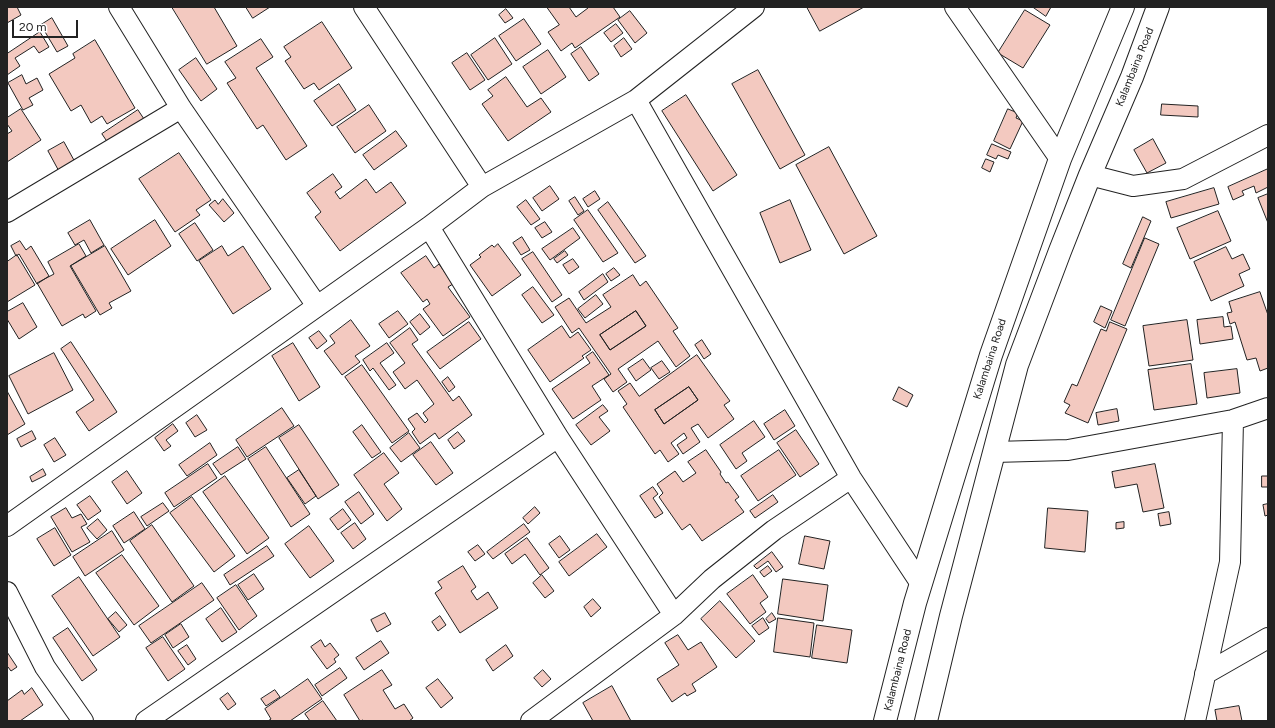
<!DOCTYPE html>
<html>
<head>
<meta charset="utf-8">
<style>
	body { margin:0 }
	#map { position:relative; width:1275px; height:728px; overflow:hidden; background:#fff; font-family:Figtree,sans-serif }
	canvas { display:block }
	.frame { position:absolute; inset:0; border:8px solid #222; pointer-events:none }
	.scale { position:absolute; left:12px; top:20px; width:66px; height:18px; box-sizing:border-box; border:2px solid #222; border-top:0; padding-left:5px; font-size:12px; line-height:14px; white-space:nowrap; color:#222; -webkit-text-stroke:3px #fff; paint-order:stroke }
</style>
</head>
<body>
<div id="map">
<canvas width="1275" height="728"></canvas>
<div class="frame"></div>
<div class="scale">20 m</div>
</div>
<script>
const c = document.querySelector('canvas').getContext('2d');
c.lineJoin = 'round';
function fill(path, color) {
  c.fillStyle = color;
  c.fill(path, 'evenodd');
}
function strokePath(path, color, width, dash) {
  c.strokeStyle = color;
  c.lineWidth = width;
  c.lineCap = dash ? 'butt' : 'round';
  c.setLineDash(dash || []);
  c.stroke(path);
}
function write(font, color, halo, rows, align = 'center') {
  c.font = font + ' Figtree,sans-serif';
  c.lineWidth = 3;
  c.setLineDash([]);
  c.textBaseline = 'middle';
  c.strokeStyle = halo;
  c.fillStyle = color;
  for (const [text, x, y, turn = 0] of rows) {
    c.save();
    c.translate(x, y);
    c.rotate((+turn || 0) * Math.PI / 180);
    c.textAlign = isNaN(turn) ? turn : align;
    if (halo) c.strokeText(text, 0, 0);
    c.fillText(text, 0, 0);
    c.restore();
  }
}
const building = new Path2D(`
	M7 7H17L21 15 7 23Z
	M172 7H214L237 46 207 64Z
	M246 7H270L253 18Z
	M547 7H569L576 17 588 8V7H613L620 17 575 48 572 43 561 51 548 32 559 25Z
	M807 7H864L820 31Z
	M1033 7H1051L1046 16Z
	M506 9 513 18 505 23 499 15Z
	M1025 10 1050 25 1023 68 998 53Z
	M630 11 647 33 635 43 618 20Z
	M52 18 68 46 57 52 41 25Z
	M524 19 541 44 516 61 499 36Z
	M322 22 352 68 319 90 314 83 304 89 285 61 291 57 284 47Z
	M616 24 623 33 611 42 604 33Z
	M40 32 49 47 39 53 34 46 15 58 20 66 7 75V54Z
	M495 38 512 64 488 80 471 55Z
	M624 38 632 49 621 57 614 46Z
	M261 39 273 57 256 68 307 146 286 160 263 125 257 129 227 83 236 78 225 62Z
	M95 40 135 108 107 124 102 116 91 123 81 105 71 111 49 74 75 58 73 54Z
	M581 47 599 74 589 81 571 54Z
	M548 50 566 77 541 94 523 67Z
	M467 53 485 80 470 90 452 63Z
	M196 58 217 89 201 101 179 70Z
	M758 70 805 155 780 169 732 84Z
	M22 75 26 84 37 78 43 90 29 98 33 105 23 110 8 83Z
	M506 77 527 107 541 98 551 112 508 141 482 104 493 96 488 90Z
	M339 84 356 110 332 126 314 101Z
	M686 95 737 175 713 191 662 111Z
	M1162 104 1198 106V117L1161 115Z
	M369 105 386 131 355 153 337 127Z
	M21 109 41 140 7 162V134L12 131 7 124V118Z
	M1008 109 1018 113 1016 118 1023 121 1010 149 994 141Z
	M138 110 146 122 110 146 102 134Z
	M396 131 407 146 374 170 363 155Z
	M1153 139 1166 163 1147 173 1134 150Z
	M64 142 75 162 61 175 48 151Z
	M992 144 1011 152 1008 159 998 155 996 159 987 155Z
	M829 147 877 236 844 254 796 165Z
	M179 153 211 200 196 210 200 215 175 232 139 179Z
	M986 159 994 162 990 172 982 168Z
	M1268 169V187L1256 193 1254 186 1242 191 1244 195 1233 200 1228 187Z
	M333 174 342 187 335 192 340 199 366 179 376 193 391 182 406 203 340 251 315 217 321 212 307 193Z
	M550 186 559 199 542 211 533 198Z
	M1214 188 1219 204 1171 218 1166 202Z
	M595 191 600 199 588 207 583 199Z
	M1268 194V223L1258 198Z
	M575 197 584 211 578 215 569 201Z
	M223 199 234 213 224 222 209 205 215 200 218 204Z
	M526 200 540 219 531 225 517 207Z
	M790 200 811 250 780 263 760 213Z
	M608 202 646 256 635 263 598 210Z
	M588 210 618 253 603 262 574 220Z
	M1218 211 1231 241 1190 259 1177 228Z
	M1143 217 1151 221 1131 268 1123 264Z
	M90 220 104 245 91 253 84 240 75 245 68 233Z
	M155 220 171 246 128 275 111 249Z
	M545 222 552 232 542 238 535 228Z
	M195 223 213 250 197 261 179 234Z
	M573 228 580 238 550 260 542 249Z
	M522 237 530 250 521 255 513 243Z
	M1145 238 1159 244 1125 326 1111 320Z
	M20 241 26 250 31 246 49 276 37 284 19 254 16 256 11 246Z
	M79 244 86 256 70 266 96 311 85 318 83 314 62 326 37 283 54 274 48 262Z
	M498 244 521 275 492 296 470 265 481 257 479 255 492 245 494 247Z
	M105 246 131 291 109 303 112 308 100 315 71 266Z
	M222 246 228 256 243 246 271 289 233 314 199 261Z
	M1226 247 1232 259 1243 254 1250 269 1239 274 1244 286 1211 301 1194 262Z
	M565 251 568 255 557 263 554 259Z
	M533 252 562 295 552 302 522 259Z
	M17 255 35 285 7 302V262Z
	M426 256 434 268 439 264 453 284 448 287 470 317 443 336 423 309 430 304 427 299 423 302 401 273Z
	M573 259 579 267 569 274 563 265Z
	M614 268 620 275 611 281 606 274Z
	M603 274 608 282 584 300 579 292Z
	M633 275 640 286 646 281 678 328 673 331 690 356 676 367 658 341 618 369 627 382 613 392 604 379 611 374 579 328 572 333 555 307 569 298 586 323 611 307 603 295ZM636 311 646 326 610 350 600 335Z
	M533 287 554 315 542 323 522 295Z
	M1260 292 1268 315V368L1260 371 1256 358 1247 360 1235 322 1230 324 1227 313 1232 312 1229 302Z
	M596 295 603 304 585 318 578 309Z
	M23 303 37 327 19 339 7 319V312Z
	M1101 306 1112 311 1105 328 1094 322Z
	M398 311 408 324 389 338 379 324Z
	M636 311 646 326 610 350 600 335Z
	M420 314 430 327 420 335 410 322Z
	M1223 317 1224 327 1231 326 1233 339 1200 344 1197 320Z
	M351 320 370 346 355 356 360 362 342 375 324 351 335 343 330 336Z
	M1187 320 1193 360 1149 366 1143 326Z
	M469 322 481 339 440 369 427 352Z
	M1110 322 1127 329 1088 423 1065 413 1070 405 1064 402 1072 384 1077 386 1101 329 1106 331Z
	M562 326 570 338 578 332 591 350 582 356 584 358 550 382 528 350Z
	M410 328 418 340 412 344 453 401 459 396 472 415 439 439 435 433 420 444 412 432 415 429 408 419 417 413 425 423 428 420 423 413 434 404 417 380 405 389 393 372 405 363 390 343Z
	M319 331 327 341 317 349 309 338Z
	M702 340 711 354 704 359 695 345Z
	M71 342 117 412 89 431 76 412 94 400 61 349Z
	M293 343 320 387 299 401 272 356Z
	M387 343 394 353 380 363 396 385 389 390 373 368 370 371 363 360Z
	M593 352 609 375 592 386 601 400 573 419 552 389 590 363 586 357Z
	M54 353 73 390 28 414 9 376Z
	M697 355 730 401 724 405 734 419 708 438 698 424 691 428 700 442 683 454 677 445 687 438 684 433 671 443 679 454 668 462 660 450 655 454 623 407 627 404 618 391 630 383 639 396ZM689 387 698 400 664 424 655 410Z
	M643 359 651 370 636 381 628 369Z
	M662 361 670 372 659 379 651 368Z
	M1191 364 1197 404 1154 410 1148 370Z
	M362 365 409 431 392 443 345 377Z
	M1237 369 1240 393 1207 398 1204 373Z
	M448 377 455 387 449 392 442 382Z
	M689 387 698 400 664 424 655 410Z
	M899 387 913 395 907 407 893 400Z
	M7 391 25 424 7 435Z
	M603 405 608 411 599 417 610 431 591 445 576 425Z
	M282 408 294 426 247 457 236 440Z
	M1117 409 1119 421 1098 425 1096 413Z
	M785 410 795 426 774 440 764 424Z
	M197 415 207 430 195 437 186 423Z
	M754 421 765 437 742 453 747 461 736 469 720 445Z
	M173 424 178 431 166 440 171 446 164 451 155 438Z
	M299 425 339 485 318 499 279 438Z
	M362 425 381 452 372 458 353 432Z
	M796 430 819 464 800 477 777 443Z
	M32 431 36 439 21 447 17 439Z
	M458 432 465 441 454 449 448 440Z
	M409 433 420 448 401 462 390 448Z
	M55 438 66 455 54 462 44 445Z
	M431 442 453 473 436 485 413 455Z
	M210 443 217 455 187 476 179 465Z
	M238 447 246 459 221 475 213 464Z
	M266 447 310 514 291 527 248 459Z
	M706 450 721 472 720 474 726 483 728 482 739 497 735 500 744 512 702 541 690 524 682 530 659 497 663 493 657 484 675 471 683 482 696 473 688 462Z
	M779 450 796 475 758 501 741 476Z
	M384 453 399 473 384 484 402 509 387 521 354 475Z
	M208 464 217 478 174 507 165 493Z
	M1155 464 1164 508 1143 512 1137 484 1115 488 1112 472Z
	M43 469 46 475 32 482 30 477Z
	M299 470 316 496 305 504 287 478Z
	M127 471 142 493 127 504 112 482Z
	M225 476 269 538 247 554 203 492Z
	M1262 476H1268V487H1262Z
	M653 487 658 494 653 498 663 513 655 518 640 496Z
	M359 492 374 514 361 524 345 502Z
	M773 495 778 502 755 518 750 511Z
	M90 496 101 511 88 520 77 505Z
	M192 497 235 556 214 572 170 513Z
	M163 503 169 511 147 526 141 517Z
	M1268 504V515L1265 516 1263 505Z
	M535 507 540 513 528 524 523 518Z
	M66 508 72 518 81 514 87 524 81 527 90 542 72 552 51 517Z
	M1048 508 1088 511 1085 552 1045 548Z
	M343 509 351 520 338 530 330 519Z
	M134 512 145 529 124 543 113 526Z
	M1169 512 1171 524 1160 526 1158 514Z
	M98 519 107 530 97 539 87 528Z
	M1124 522V528L1116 529V523Z
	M355 523 366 539 353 549 341 533Z
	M524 524 530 532 493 559 487 552Z
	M152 525 194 586 172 602 130 541Z
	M309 526 334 561 310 578 285 544Z
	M55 528 71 555 54 566 37 539Z
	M112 531 124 550 85 576 73 557Z
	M597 534 607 547 569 576 559 562Z
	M560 536 570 550 559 558 549 544Z
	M805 536 830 541 824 569 799 564Z
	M527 538 549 568 540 575 525 554 512 564 505 554Z
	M478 545 485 554 475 561 468 552Z
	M267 546 274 556 230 585 224 575Z
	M772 552 783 567 776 572 768 561 757 569 754 566Z
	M122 555 159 606 134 625 96 573Z
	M463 566 476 587 471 591 477 600 488 592 498 608 460 633 435 593 442 588 438 582Z
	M768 566 772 571 764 577 760 572Z
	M254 574 264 589 248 600 238 585Z
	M542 575 554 591 545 598 533 583Z
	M753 575 768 597 760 603 766 612 750 624 727 594Z
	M79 577 120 637 93 656 52 596Z
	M783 579 828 585 823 621 778 614Z
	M202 583 214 600 151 643 139 626Z
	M236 585 257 616 239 630 217 598Z
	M593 599 601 608 591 617 584 607Z
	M720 601 755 641 736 658 701 619Z
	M221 608 237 632 222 642 206 619Z
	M116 612 127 625 119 632 108 619Z
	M385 613 391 624 377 632 371 620Z
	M772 613 776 619 769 623 766 619Z
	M440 616 446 625 438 631 432 622Z
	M763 618 769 628 759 635 752 626Z
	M778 618 814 623 810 657 774 652Z
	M181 624 189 637 173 648 165 635Z
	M817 625 852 630 847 663 812 658Z
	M68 628 97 670 82 681 53 638Z
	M678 635 688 650 701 642 717 667 692 684 696 691 687 696 685 693 672 702 657 679 679 665 665 643Z
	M163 637 185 669 168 681 146 648Z
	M321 640 325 647 330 643 339 655 334 659 336 662 327 669 311 647Z
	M381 641 389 653 364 670 356 658Z
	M187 645 196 659 188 665 178 651Z
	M506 645 513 656 493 671 486 660Z
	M7 652 17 667 11 671 8 667 7 668Z
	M340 668 347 678 322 696 315 685Z
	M382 670 392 685 383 690 395 709 404 704 413 718 409 721H364L363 720 360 721 344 695Z
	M543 670 551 679 542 687 534 678Z
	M308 679 322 699 290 721H268L271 719 265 709Z
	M438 679 453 698 441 708 426 688Z
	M612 686 631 721H593L583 703Z
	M32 688 43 705 20 721H8L7 719V701L22 690 24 694Z
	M275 690 280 697 266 706 261 699Z
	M228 693 236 704 228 710 220 699Z
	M323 701 337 721H310L305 714Z
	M1239 706 1242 721H1217L1215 710Z`);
fill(building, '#f3c9c0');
strokePath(building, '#222', 1);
const minor = new Path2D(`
	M119 7 181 108 317 306
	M364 7 482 187
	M955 7 1060 159
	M636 100 851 478 921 584
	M1090 175 1133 186 1183 179 1268 135
	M7 212 181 108
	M558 437 674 615
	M994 452 1068 450 1233 420 1268 408
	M7 526 429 227 482 187 636 100 754 7
	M7 592 45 667 83 721
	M1205 674 1268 638
	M146 721 558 437 429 227
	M531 721 674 615 712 579 774 530 851 478
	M1195 721 1230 562 1233 420`);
const secondary = new Path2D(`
	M885 721 915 603 991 355 1060 159 1123 7
	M926 721 951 616 1017 365 1060 251 1090 175 1132 77 1158 7`);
strokePath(minor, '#222', 22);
strokePath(secondary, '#222', 24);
strokePath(minor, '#fff', 20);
strokePath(secondary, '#fff', 22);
write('11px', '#222', '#fff', [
	["Kalambaina Road",1135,67,-68],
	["Kalambaina Road",990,359,-72],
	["Kalambaina Road",898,670,-76]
]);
</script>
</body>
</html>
